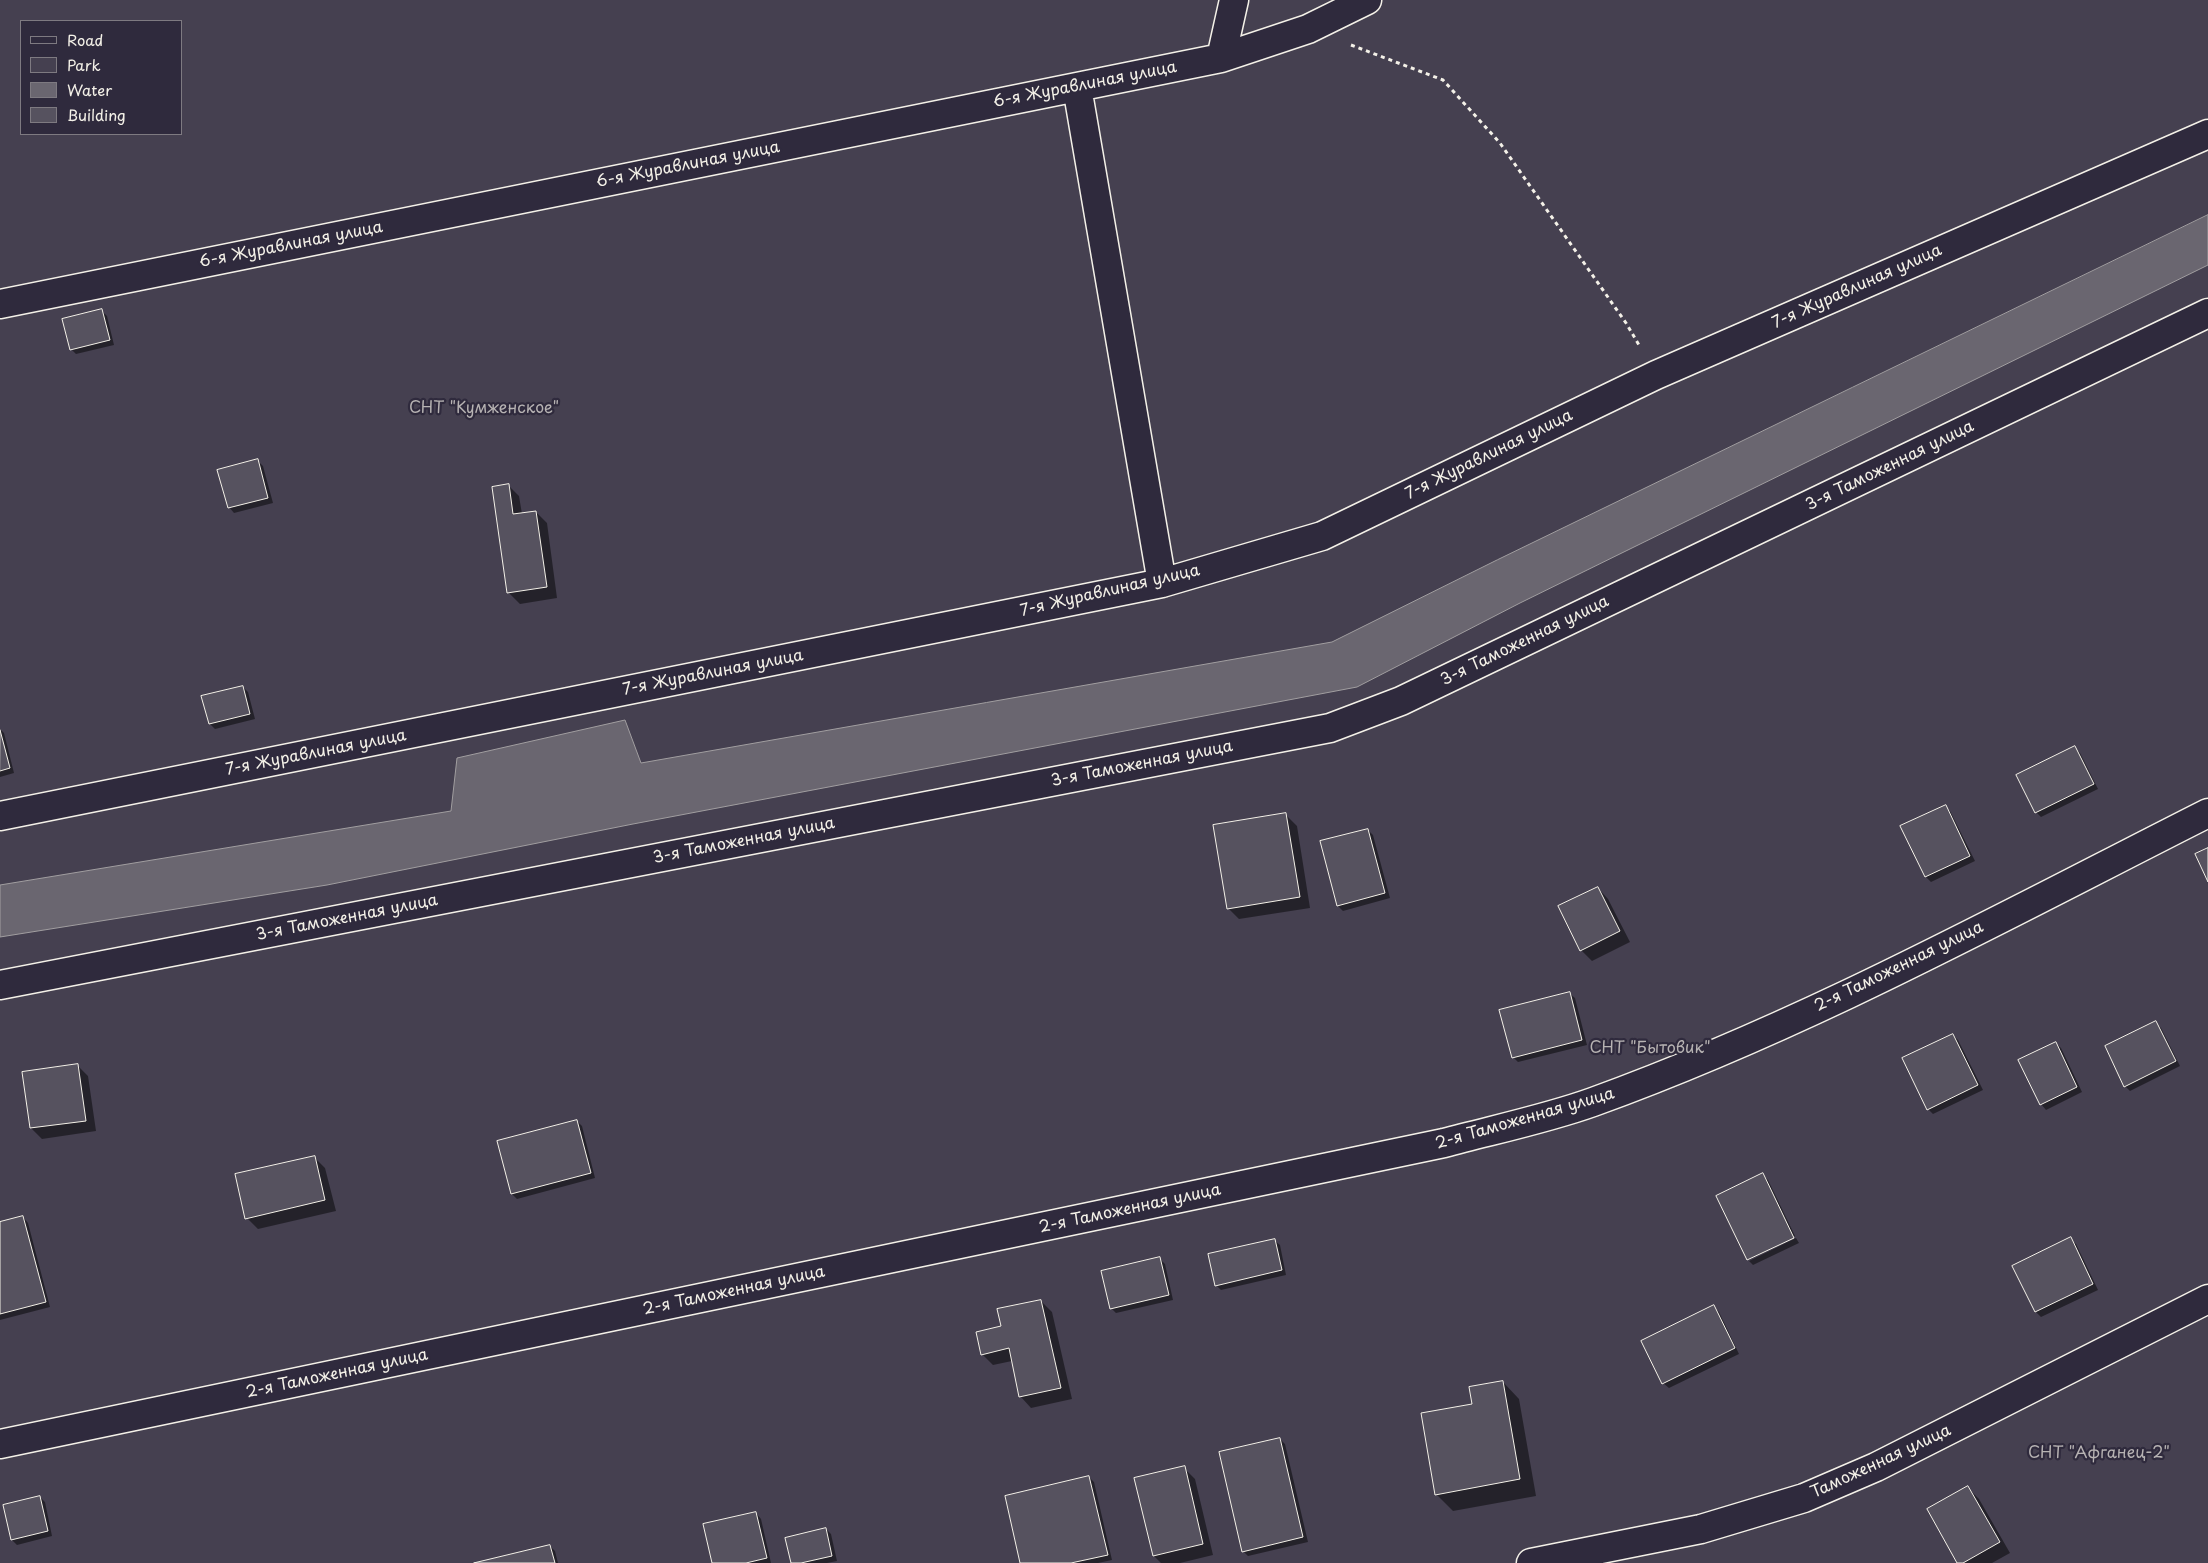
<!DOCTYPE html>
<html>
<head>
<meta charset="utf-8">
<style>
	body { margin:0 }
	#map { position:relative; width:2208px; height:1563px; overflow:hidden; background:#2f2a3d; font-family:"Playpen Sans",sans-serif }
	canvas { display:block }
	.legend { position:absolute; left:20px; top:20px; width:162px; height:115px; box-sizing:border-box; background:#2f2a3d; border:1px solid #7e7a81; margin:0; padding:6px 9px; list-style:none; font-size:15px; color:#f4f1e8 }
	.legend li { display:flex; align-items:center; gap:10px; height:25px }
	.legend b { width:25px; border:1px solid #7e7a81 }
</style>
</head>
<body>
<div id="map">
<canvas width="2208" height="1563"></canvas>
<ul class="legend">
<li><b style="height:6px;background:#2f2a3d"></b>Road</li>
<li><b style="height:14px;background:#454050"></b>Park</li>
<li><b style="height:14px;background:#6a6670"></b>Water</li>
<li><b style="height:14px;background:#56525f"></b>Building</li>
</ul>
</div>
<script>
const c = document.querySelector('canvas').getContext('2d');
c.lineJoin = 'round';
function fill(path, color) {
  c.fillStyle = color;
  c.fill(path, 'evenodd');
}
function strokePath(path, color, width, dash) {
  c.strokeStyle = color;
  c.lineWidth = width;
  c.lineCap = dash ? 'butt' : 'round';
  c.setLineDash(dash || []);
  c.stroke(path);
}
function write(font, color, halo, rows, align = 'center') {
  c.font = font + ' "Playpen Sans",sans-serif';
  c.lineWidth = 4.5;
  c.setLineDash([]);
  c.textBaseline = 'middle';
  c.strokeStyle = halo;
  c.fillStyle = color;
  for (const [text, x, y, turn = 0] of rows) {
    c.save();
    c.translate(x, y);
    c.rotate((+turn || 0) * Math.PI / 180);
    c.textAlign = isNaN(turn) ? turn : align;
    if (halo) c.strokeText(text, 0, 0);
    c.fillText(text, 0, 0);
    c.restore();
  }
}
fill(new Path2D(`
	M0 0H2208V1563H0ZM21 21H181V134H21Z`), '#454050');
const water = new Path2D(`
	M2208 215V265L1520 603 1357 687 633 824 327 885 0 937V885L451 811 457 758 625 720 641 763 1332 642 1497 560Z`);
fill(water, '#6a6670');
strokePath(water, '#a19ea0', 1);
fill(new Path2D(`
	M101 310 107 316 114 345 76 354 71 349Z
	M258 461 263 466 273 503 234 513 229 507Z
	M508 485 519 496 522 514 536 512 547 523 557 598 520 604 509 593Z
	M243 687 248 692 255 719 215 729 210 724Z
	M0 729 4 733 14 773 0 777Z
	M2075 748 2080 753 2098 789 2041 817 2036 812Z
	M1945 806 1950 811 1975 861 1931 882 1926 877 1902 827Z
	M1286 815 1297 826 1310 908 1239 919 1228 908Z
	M1368 830 1373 835 1390 898 1343 911 1338 906Z
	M1598 888 1608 899 1630 942 1592 961 1581 950Z
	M1569 993 1575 998 1587 1045 1518 1062 1513 1057Z
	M2156 1023 2161 1028 2180 1066 2130 1091 2125 1086Z
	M1953 1035 1958 1040 1983 1090 1933 1114 1928 1109Z
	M2056 1043 2061 1048 2082 1092 2046 1110 2041 1104Z
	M77 1065 88 1076 96 1131 42 1139 31 1128 24 1073Z
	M577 1121 582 1126 595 1178 517 1199 512 1194Z
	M314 1157 325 1168 336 1211 258 1229 247 1218Z
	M1763 1175 1768 1180 1795 1236 1748 1260 1717 1197Z
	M23 1217 28 1223 50 1307 0 1320V1223Z
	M1796 1238 1799 1243 1753 1265 1749 1261Z
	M2070 1239 2076 1244 2098 1290 2041 1317 2036 1312 2014 1266Z
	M1274 1240 1280 1245 1286 1275 1221 1290 1216 1285Z
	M1160 1259 1165 1264 1173 1300 1116 1313 1111 1308Z
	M1041 1301 1052 1312 1072 1399 1031 1408 1021 1397 1012 1361 993 1365 982 1354 1002 1327Z
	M1714 1307 1719 1312 1739 1354 1669 1388 1663 1383 1643 1341Z
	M1503 1382 1519 1399 1536 1496 1453 1511 1436 1494 1473 1405Z
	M1280 1439 1285 1444 1308 1542 1248 1556 1243 1551Z
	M1184 1468 1195 1479 1213 1555 1180 1563H1161L1154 1556Z
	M1089 1477 1094 1482 1112 1560 1098 1563H1022Z
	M1968 1488 1979 1499 2010 1553 1992 1563H1958Z
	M40 1497 45 1502 52 1536 17 1545 12 1540Z
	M756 1513 761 1519 771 1563H713Z
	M826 1529 831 1534 837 1561 827 1563H792Z
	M550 1546 555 1551 558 1563H479Z`), '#0007');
const building = new Path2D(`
	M102 309 110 340 70 350 62 319Z
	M258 459 268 498 228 508 217 470Z
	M509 484 513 514 536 511 547 587 507 593 492 487Z
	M243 686 250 714 209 724 201 696Z
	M0 730 10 768 0 771Z
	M2075 746 2094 784 2035 813 2016 775Z
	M1946 805 1970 856 1925 877 1900 826Z
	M1286 813 1300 897 1227 909 1213 825Z
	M1368 829 1385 893 1337 906 1320 841Z
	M2208 848V882L2195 854Z
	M1598 887 1620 931 1580 951 1558 906Z
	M1570 992 1582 1040 1512 1058 1499 1010Z
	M2156 1021 2176 1061 2124 1087 2105 1046Z
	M1953 1034 1978 1085 1927 1110 1902 1058Z
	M2056 1042 2077 1087 2040 1105 2018 1060Z
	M78 1064 86 1121 30 1128 22 1072Z
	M577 1120 591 1173 511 1194 497 1141Z
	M315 1156 325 1200 245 1219 235 1174Z
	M1763 1173 1794 1238 1747 1260 1716 1196Z
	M23 1216 46 1302 0 1314V1222Z
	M2071 1237 2093 1284 2035 1312 2012 1266Z
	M1275 1239 1282 1270 1215 1286 1208 1254Z
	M1160 1257 1169 1295 1110 1309 1101 1271Z
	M1041 1300 1061 1388 1019 1397 1009 1348 981 1355 976 1332 1001 1326 997 1309Z
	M1714 1305 1735 1348 1662 1384 1641 1341Z
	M1503 1381 1520 1479 1435 1495 1421 1413 1472 1404 1469 1387Z
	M1280 1438 1303 1537 1242 1552 1219 1452Z
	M1185 1466 1203 1544 1153 1556 1134 1478Z
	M1089 1476 1108 1555 1071 1563H1020L1005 1496Z
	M1968 1486 2000 1542 1963 1563H1957L1927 1509Z
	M40 1496 48 1531 11 1540 3 1505Z
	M756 1512 767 1558 746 1563H712L703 1524Z
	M826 1528 832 1556 801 1563H791L785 1538Z
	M550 1545 555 1563H474Z`);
fill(building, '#56525f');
strokePath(building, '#f4f1e8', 1);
const street = new Path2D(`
	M1221 58 1234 0
	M1077 87 1162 583
	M0 304 1221 58 1308 29 1367 0
	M0 816 1162 583 1322 536 1656 375 2208 134
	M0 985 1330 728 1401 701 2208 313
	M0 1444 1444 1143C1492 1130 1546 1119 1593 1102 1806 1025 2006 915 2208 813
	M1531 1563 1701 1529 1804 1498 1876 1467 2208 1299`);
strokePath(street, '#f4f1e8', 31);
strokePath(new Path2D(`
	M1351 45 1443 80 1500 143 1626 323 1639 345`), '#f4f1e8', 3, [4, 4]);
strokePath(street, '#2f2a3d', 28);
write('16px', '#f4f1e8', '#2f2a3d', [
	["6-я Журавлиная улица",1085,85,-11],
	["6-я Журавлиная улица",688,165,-11],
	["6-я Журавлиная улица",291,245,-11],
	["7-я Журавлиная улица",1857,287,-24],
	["7-я Журавлиная улица",1489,455,-26],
	["3-я Таможенная улица",1890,466,-26],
	["7-я Журавлиная улица",1110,591,-13],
	["3-я Таможенная улица",1525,641,-26],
	["7-я Журавлиная улица",713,673,-11],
	["7-я Журавлиная улица",316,753,-11],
	["3-я Таможенная улица",1142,764,-11],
	["3-я Таможенная улица",744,841,-11],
	["3-я Таможенная улица",347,918,-11],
	["2-я Таможенная улица",1899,967,-26],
	["2-я Таможенная улица",1525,1119,-16],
	["2-я Таможенная улица",1130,1209,-12],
	["2-я Таможенная улица",734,1291,-12],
	["2-я Таможенная улица",337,1374,-12],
	["Таможенная улица",1881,1462,-25]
]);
write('16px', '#b7b3b3', '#2f2a3d', [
	["СНТ \"Кумженское\"",484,409],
	["СНТ \"Бытовик\"",1650,1049],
	["СНТ \"Афганец-2\"",2099,1454]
]);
</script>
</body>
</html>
